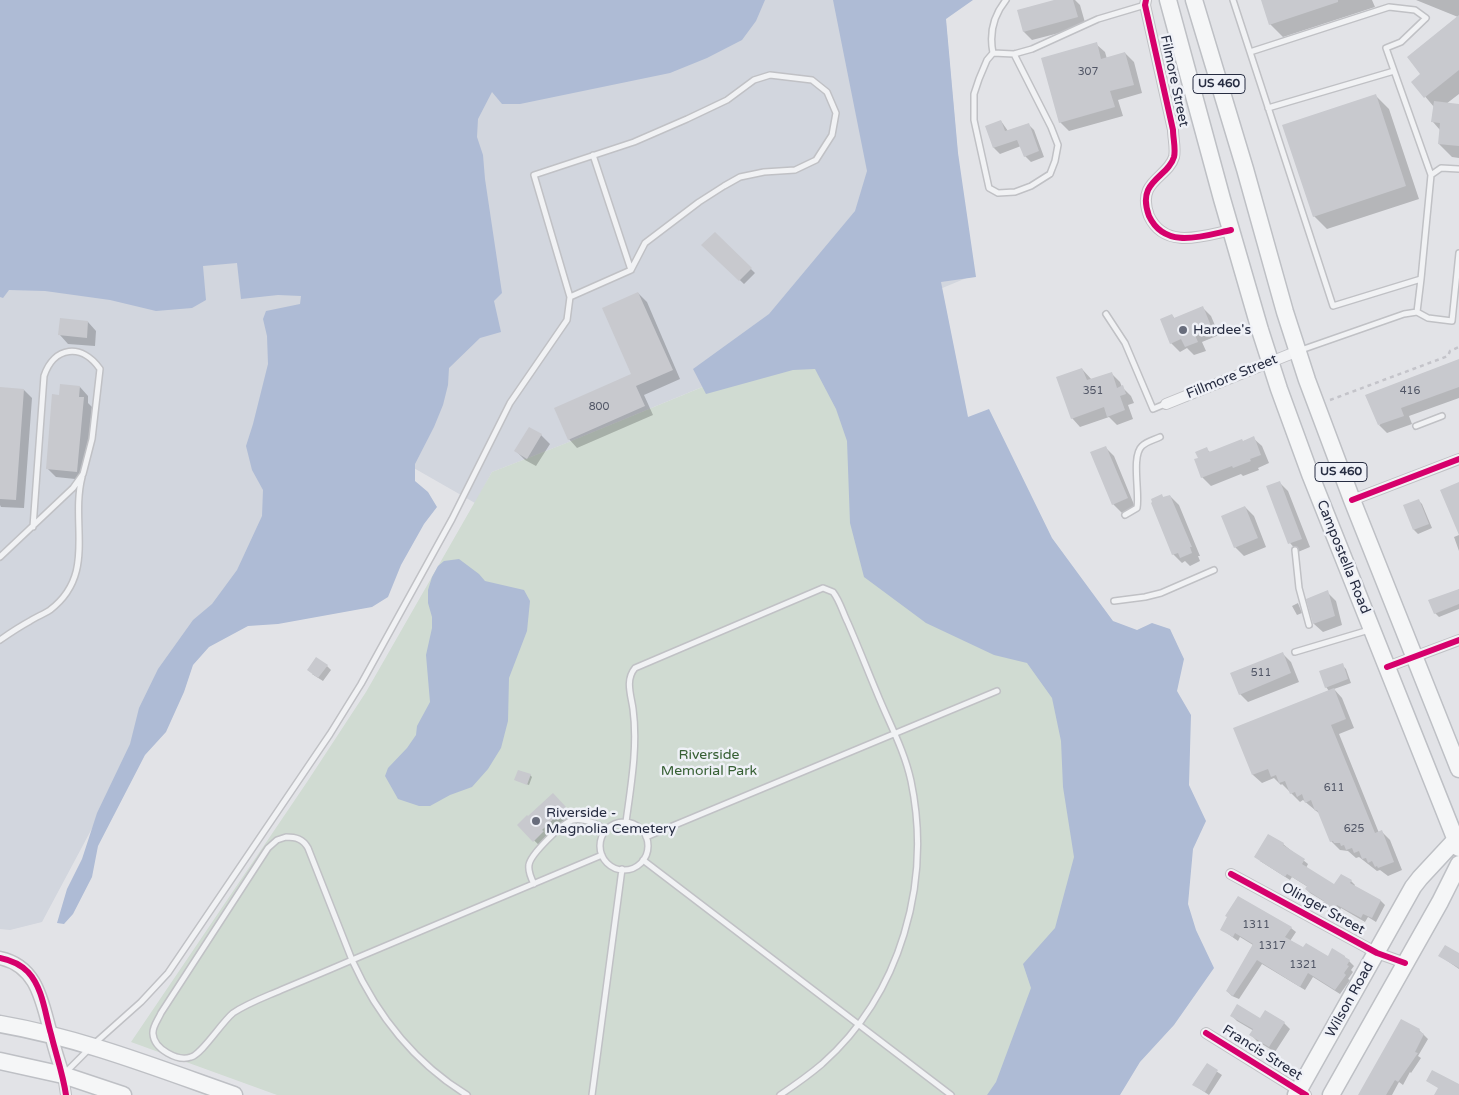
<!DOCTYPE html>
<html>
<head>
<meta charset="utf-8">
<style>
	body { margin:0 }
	canvas { display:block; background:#e2e3e7 }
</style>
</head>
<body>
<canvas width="1459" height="1095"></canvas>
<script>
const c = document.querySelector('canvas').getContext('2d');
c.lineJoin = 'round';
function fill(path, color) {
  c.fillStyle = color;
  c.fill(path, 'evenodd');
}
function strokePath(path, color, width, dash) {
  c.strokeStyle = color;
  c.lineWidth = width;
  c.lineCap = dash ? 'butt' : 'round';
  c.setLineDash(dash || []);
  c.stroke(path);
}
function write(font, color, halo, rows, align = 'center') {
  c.font = font + ' "Varela Round",sans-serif';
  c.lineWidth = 5;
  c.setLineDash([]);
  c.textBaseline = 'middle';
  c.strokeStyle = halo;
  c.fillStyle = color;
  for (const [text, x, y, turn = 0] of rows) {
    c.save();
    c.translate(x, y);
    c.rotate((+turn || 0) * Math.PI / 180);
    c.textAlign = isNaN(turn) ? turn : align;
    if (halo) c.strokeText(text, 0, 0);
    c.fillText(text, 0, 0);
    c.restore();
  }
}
fill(new Path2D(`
	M0 0H944L969 277 564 444 492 472 475 503 370 443 161 699 42 922 10 930 0 929Z`), '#d2d6de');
fill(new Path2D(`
	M880 314 1061 666 1084 859 1006 1095H277L131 1042 307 782 366 692 492 472 564 444Z`), '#d0dbd2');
fill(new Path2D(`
	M0 0H765L756 21 742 40 707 58 670 73 520 104H502L492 92 478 119 477 137 483 155 485 179 502 293 494 301 501 332 480 338 449 368 448 385 443 405 434 427 415 464V481L428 492 437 507 424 524 401 565 388 597 372 607 278 624 248 626 209 647 193 665 184 692 166 732 145 755 98 846 92 877 73 914 64 924 57 923 67 889 82 859 97 813 130 744 139 708 158 669 193 620 212 604 237 570 262 516 263 490 252 470 246 446 253 424 268 364 267 336 263 319 266 311 300 304 301 296 278 295 241 299 237 263 203 266 206 300 192 308 156 311 110 300 45 291 9 290 3 298 0 297Z
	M833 0H973L946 19 958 153 976 277 941 282 968 417 989 409 1052 538 1113 621 1137 630 1152 623 1170 629 1184 659 1177 691 1191 715 1189 785 1206 821 1193 849 1188 904 1196 930 1214 968 1174 1025 1140 1062 1120 1095H987L996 1082 1031 988 1023 964 1055 928 1074 857 1063 787 1061 741 1052 698 1027 663 994 655 926 623 864 577 850 523 847 441 836 409 815 369 793 370 706 394 693 369 769 314 855 211 867 171Z
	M459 559 479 574 485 581 524 590 530 601 527 631 509 678 508 721 501 748 488 769 472 787 450 795 430 806H419L398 799 385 776 388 768 407 748 416 735 417 726 430 702 426 655 432 628V617L428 603V590L432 577 438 566 444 561Z`), '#aebbd5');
fill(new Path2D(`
	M1059 0H1075L1080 5 1086 26 1032 40 1024 32 1018 11Z
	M1262 0H1372L1375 7 1283 37 1270 24Z
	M1416 0H1459V94L1446 104 1459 105V158L1452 157 1439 144 1440 130 1433 122 1434 107 1413 82 1422 74 1458 17Z
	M1096 44 1105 52 1107 59 1125 53 1134 62 1142 93 1118 100 1123 116 1069 131 1060 122Z
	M1376 96 1389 109 1419 199 1327 229 1314 216Z
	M1001 121 1008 131 1028 124 1034 130 1044 157 1031 162 1025 156 1021 146 1000 154 994 148 987 126Z
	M715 234 755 273 744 284 703 245Z
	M638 293 647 302 680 379 644 395 653 415 577 448 569 439 632 375Z
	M1202 307 1211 316 1219 335 1202 342 1206 351 1194 355 1187 348 1180 352 1171 343 1172 315 1175 319Z
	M88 322 96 331 95 346 68 344 60 335Z
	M1459 361V398L1409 416 1412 424 1387 433 1379 425Z
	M1082 369 1092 380 1111 373 1120 382 1122 387 1131 396 1134 403 1128 405 1133 419 1117 425 1109 417 1080 427 1072 418Z
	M80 387 88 396V403L92 407 85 480 56 477 47 468 60 396Z
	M24 390 32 398 24 508 1 507 0 505V401Z
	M541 435 550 444 536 466 525 460 516 451Z
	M1253 438 1262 446 1269 463 1258 468 1259 470 1243 476 1241 474 1211 486 1202 477 1199 459 1206 449 1210 452Z
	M1105 447 1114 456 1135 507 1122 513 1113 504Z
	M1279 482 1288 491 1310 547 1298 552 1290 543Z
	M1162 496 1164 498 1170 496 1179 505 1200 556H1198L1200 561 1190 566 1185 561 1182 563 1173 554Z
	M1418 500 1422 504 1432 528 1418 534 1414 530Z
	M1245 507 1254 516 1266 547 1244 556 1235 547Z
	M1459 535V551L1454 537Z
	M1459 589V609L1439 617 1435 613Z
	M1327 592 1336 601 1342 625 1323 632 1314 624 1308 599Z
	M1298 603 1302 613 1297 615 1292 606Z
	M1282 653 1291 662 1299 682 1248 702 1240 694Z
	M1342 665 1346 669 1351 683 1334 689 1342 698 1354 728 1339 734 1379 833 1382 832 1390 840 1402 870 1388 876 1380 870 1377 871 1359 857 1356 858 1348 851 1340 850 1331 841 1321 815 1303 800 1300 802 1282 784 1281 785 1274 778 1262 783 1253 775 1235 728 1329 691 1326 687Z
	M327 666 331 670 323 681 312 674Z
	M530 775 532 777 529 785 516 780Z
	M553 795 571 814 547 837 541 847 518 825 529 818Z
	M1283 844 1308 864 1306 868 1335 886 1341 875 1351 881 1355 885 1354 887 1381 901 1385 905 1376 922 1368 917 1365 922 1341 908 1337 916 1327 910 1323 906 1325 902 1310 893 1306 889 1308 887 1292 877 1290 880 1260 861Z
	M1291 928 1296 932 1290 941 1304 949 1328 958 1349 961 1354 966 1351 970 1353 972 1348 979 1350 980 1340 994 1313 977 1305 990 1262 964 1239 999 1232 996 1227 991 1253 945 1240 937 1238 941 1221 929Z
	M1459 954V969L1440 956Z
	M1232 1016 1284 1023 1290 1029 1275 1052 1257 1041 1251 1035 1254 1031 1237 1021Z
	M1419 1030 1428 1039 1418 1056 1421 1058 1411 1073 1410 1072 1403 1085 1399 1082 1392 1095H1360Z
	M1207 1065 1222 1075 1209 1095 1194 1085Z`), '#0003');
fill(new Path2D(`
	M1054 0H1073L1078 17 1023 32 1017 10Z
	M1261 0H1338V2L1269 25Z
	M1459 15V70L1424 98 1411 82 1420 74 1407 57Z
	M1097 42 1101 59 1125 52 1134 85 1110 91 1115 107 1059 123 1041 58Z
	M1376 94 1406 186 1313 217 1282 125Z
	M1434 101 1459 104V146L1438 144 1440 123 1431 122Z
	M1001 120 1005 131 1029 123 1039 151 1024 157 1017 140 993 148 985 126Z
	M715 232 752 268 739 281 701 245Z
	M638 292 673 370 636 386 645 406 568 440 554 408 631 374 602 308Z
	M1203 306 1211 326 1194 333 1198 342 1185 347 1181 339 1170 344 1160 319 1172 314 1174 318Z
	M60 318 88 321 87 338 58 335Z
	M1459 359V387L1401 408 1404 416 1378 425 1365 395Z
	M1082 368 1087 380 1112 372 1117 388 1123 385 1126 394 1120 396 1125 410 1107 417 1104 407 1071 419 1056 377Z
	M60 384 80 386 79 397H84L77 472 46 469 52 394 59 395Z
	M0 387 24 389 16 500 0 499Z
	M529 427 542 434 527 459 514 451Z
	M1254 436 1261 455 1250 459 1251 461 1233 468 1232 466 1201 478 1194 459 1198 458 1195 452 1207 447 1209 452 1242 439 1243 441Z
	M1106 446 1128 498 1112 505 1090 452Z
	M1280 481 1302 539 1288 544 1266 486Z
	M1459 482V535L1440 490Z
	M1162 494 1163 497 1170 495 1192 547H1190L1192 553 1180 558 1178 553 1172 555 1151 503 1152 502 1151 499Z
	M1419 499 1429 524 1413 530 1403 505Z
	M1245 506 1258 538 1234 548 1221 516Z
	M1459 589V604L1434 614 1428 600Z
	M1328 590 1335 616 1313 624 1306 599Z
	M1283 652 1291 673 1239 695 1230 673Z
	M316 657 328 665 318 678 307 670Z
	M1343 663 1348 679 1325 688 1319 671Z
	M1334 688 1346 719 1331 725 1375 833 1382 830 1394 862 1378 868 1377 866 1375 867 1372 861 1368 863 1366 858 1362 859 1359 851 1354 853 1352 848 1346 850 1344 845 1341 846 1340 843H1334L1333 841 1330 842 1317 810 1315 811 1311 800 1305 803 1302 794 1297 797 1295 792 1290 794 1285 781 1279 783 1276 775 1271 777 1268 769 1252 775 1233 728Z
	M518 770 531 774 527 785 514 780Z
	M553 793 566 807 542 830 544 831 533 842 517 825 527 815 528 816Z
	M1268 834 1284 843 1283 845 1305 859 1302 864 1334 884 1341 874 1352 880 1350 883 1381 900 1372 918 1363 914 1361 918 1337 905 1333 912 1321 906 1324 901 1305 889 1307 886 1287 874 1285 877 1254 857Z
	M1238 896 1292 927 1285 937 1303 947 1306 943 1328 956 1332 948 1345 956V957L1350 960 1347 965 1349 966 1344 973 1346 975 1335 990 1308 973 1300 987 1257 960 1233 996 1226 991 1253 944 1235 933 1233 937 1220 930 1227 917 1225 916Z
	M1445 945 1459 953V968L1438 956Z
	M1237 1004 1260 1018 1265 1010 1285 1022 1269 1047 1249 1035 1253 1029 1230 1016Z
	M1401 1019 1420 1029 1419 1031 1424 1034 1415 1052 1418 1053 1398 1082 1395 1080 1386 1095H1358Z
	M1207 1063 1218 1070 1205 1092 1192 1085Z
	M1432 1070 1459 1084V1095H1434L1438 1088 1426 1081Z`), '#c8c9ce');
const service = new Path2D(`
	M1233 0 1250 52 1389 7 1415 10 1426 18 1401 42 1386 48 1431 175
	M1250 52 1333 306 1421 279 1417 312
	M993 53C989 33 993 16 1006 0
	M1014 54 1051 127 1058 145 1055 161 1050 174 1031 186 1015 192 998 193 989 188 974 120V94L979 79 987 60 993 53 1014 54 1032 49 1098 19 1145 5
	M1268 108 1394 71
	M593 155 631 270
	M1421 279 1431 175 1441 168 1459 169
	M1106 314 1125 343 1153 409 1165 404
	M1301 350 1404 314 1417 312 1428 318 1452 321 1459 253
	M1416 426 1442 416
	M1125 515 1137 508C1140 493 1131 456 1142 446 1147 441 1154 440 1160 437
	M1295 550 1299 588 1309 625
	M0 557 73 488 83 474 92 439 100 369C82 343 54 346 44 376L33 527
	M1114 601 1145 597 1161 593 1214 570
	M0 640C10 633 19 627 30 621 36 617 44 614 50 610 97 574 70 525 82 477
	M1295 652 1369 630
	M626 822C631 785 638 746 633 709 631 695 625 680 635 668L823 588 833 592C840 601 843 613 848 623 858 646 867 669 877 693 889 723 904 749 911 781 932 882 901 994 822 1064 809 1075 795 1085 780 1095
	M600 846a24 24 0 1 1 48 0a24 24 0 1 1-48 0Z
	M286 837C296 837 303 839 308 848L352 960C329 970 305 980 281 990 265 997 248 1003 233 1013 221 1023 202 1054 191 1057 178 1062 154 1049 153 1034 152 1027 158 1020 161 1013L268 848 277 840Z
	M646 837 997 691
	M643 860 951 1095
	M534 884C531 878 528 871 529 865 530 855 563 822 573 820 584 818 597 824 606 830
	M95 1043 141 1002 168 973 330 734 361 684 452 519 510 403 567 320 570 297 631 270 645 243 699 202 724 186 740 177 764 172 795 170 816 160 832 135 836 113 827 92 812 80 770 75 754 80 727 100 687 119 634 142 534 175 570 297
	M65 1073 89 1049
	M467 1095C415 1063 377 1015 352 960L602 855
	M592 1095 622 869`);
const minor = new Path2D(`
	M1146 0 1145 5 1173 130C1173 138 1176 149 1174 157 1170 171 1154 177 1148 190 1144 199 1146 208 1149 216 1165 250 1203 236 1231 230
	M1166 404 1298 351
	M1352 500 1459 459
	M1387 667 1459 640
	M1231 874 1377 953 1405 963
	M1206 1033 1306 1095
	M63 1075 66 1095`);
const tertiary = new Path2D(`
	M0 958C38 966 42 1003 51 1034 54 1048 59 1062 63 1075`);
const primary = new Path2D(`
	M1168 0 1222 199 1260 330 1279 389 1310 474 1459 848
	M1194 0 1245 169 1285 312 1307 380 1352 500 1459 769
	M0 1024C81 1038 157 1068 234 1095
	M0 1061 63 1075 123 1095
	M1296 1095 1413 887 1420 878 1459 836
	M1331 1095 1440 902 1459 864`);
strokePath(service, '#c0c1c5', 8);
strokePath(minor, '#c0c1c5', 12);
strokePath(tertiary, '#c0c1c5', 15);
strokePath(primary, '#bec0c5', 19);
strokePath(new Path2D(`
	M1330 400 1448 356 1450 351 1459 347`), '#c4c4ca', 2.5, [4, 4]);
strokePath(service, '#f1f2f4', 5);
strokePath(minor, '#f1f2f4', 10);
strokePath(tertiary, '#f1f2f4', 12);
strokePath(primary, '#f5f6f7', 16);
strokePath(new Path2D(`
	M1146 0 1145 5 1173 130C1173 138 1176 149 1174 157 1170 171 1154 177 1148 190 1144 199 1146 208 1149 216 1165 250 1203 236 1231 230
	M1352 500 1459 459
	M1387 667 1459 640
	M1231 874 1377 953 1405 963
	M0 958C10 960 21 965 28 972 43 988 45 1014 51 1034 56 1055 63 1074 66 1095
	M1206 1033 1306 1095`), '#d6006c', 6);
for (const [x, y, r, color] of [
	[1183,330,5,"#686d7c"],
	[536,821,5,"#686d7c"]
]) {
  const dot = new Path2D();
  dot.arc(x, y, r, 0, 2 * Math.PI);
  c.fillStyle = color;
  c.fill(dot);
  strokePath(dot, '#eff1f7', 2);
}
write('11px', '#515666', null, [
	["307",1088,72],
	["351",1093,391],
	["416",1410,391],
	["800",599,407],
	["511",1261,673],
	["611",1334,788],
	["625",1354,829],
	["1311",1256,925],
	["1317",1272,946],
	["1321",1303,965]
]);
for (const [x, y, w] of [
	[1219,84,52],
	[1341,472,52]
]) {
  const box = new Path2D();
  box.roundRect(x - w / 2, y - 9.5, w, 19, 4);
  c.fillStyle = '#eff1f7';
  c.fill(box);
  strokePath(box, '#272d42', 1);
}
write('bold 12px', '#272d42', null, [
	["US 460",1219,84],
	["US 460",1341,472]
]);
write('14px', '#272d42', '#eff1f7', [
	["Filmore Street",1174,81,78],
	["Fillmore Street",1232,377,-22],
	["Campostella Road",1343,557,68],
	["Olinger Street",1323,909,29],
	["Wilson Road",1350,1000,-61],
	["Francis Street",1262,1053,32]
]);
write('14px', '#272d42', '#eff1f7', [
	["Hardee's",1193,330],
	["Riverside -",546,813],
	["Magnolia Cemetery",546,829]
], 'left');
write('14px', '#365f33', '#eff1f7', [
	["Riverside",709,755],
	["Memorial Park",709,771]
]);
</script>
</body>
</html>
